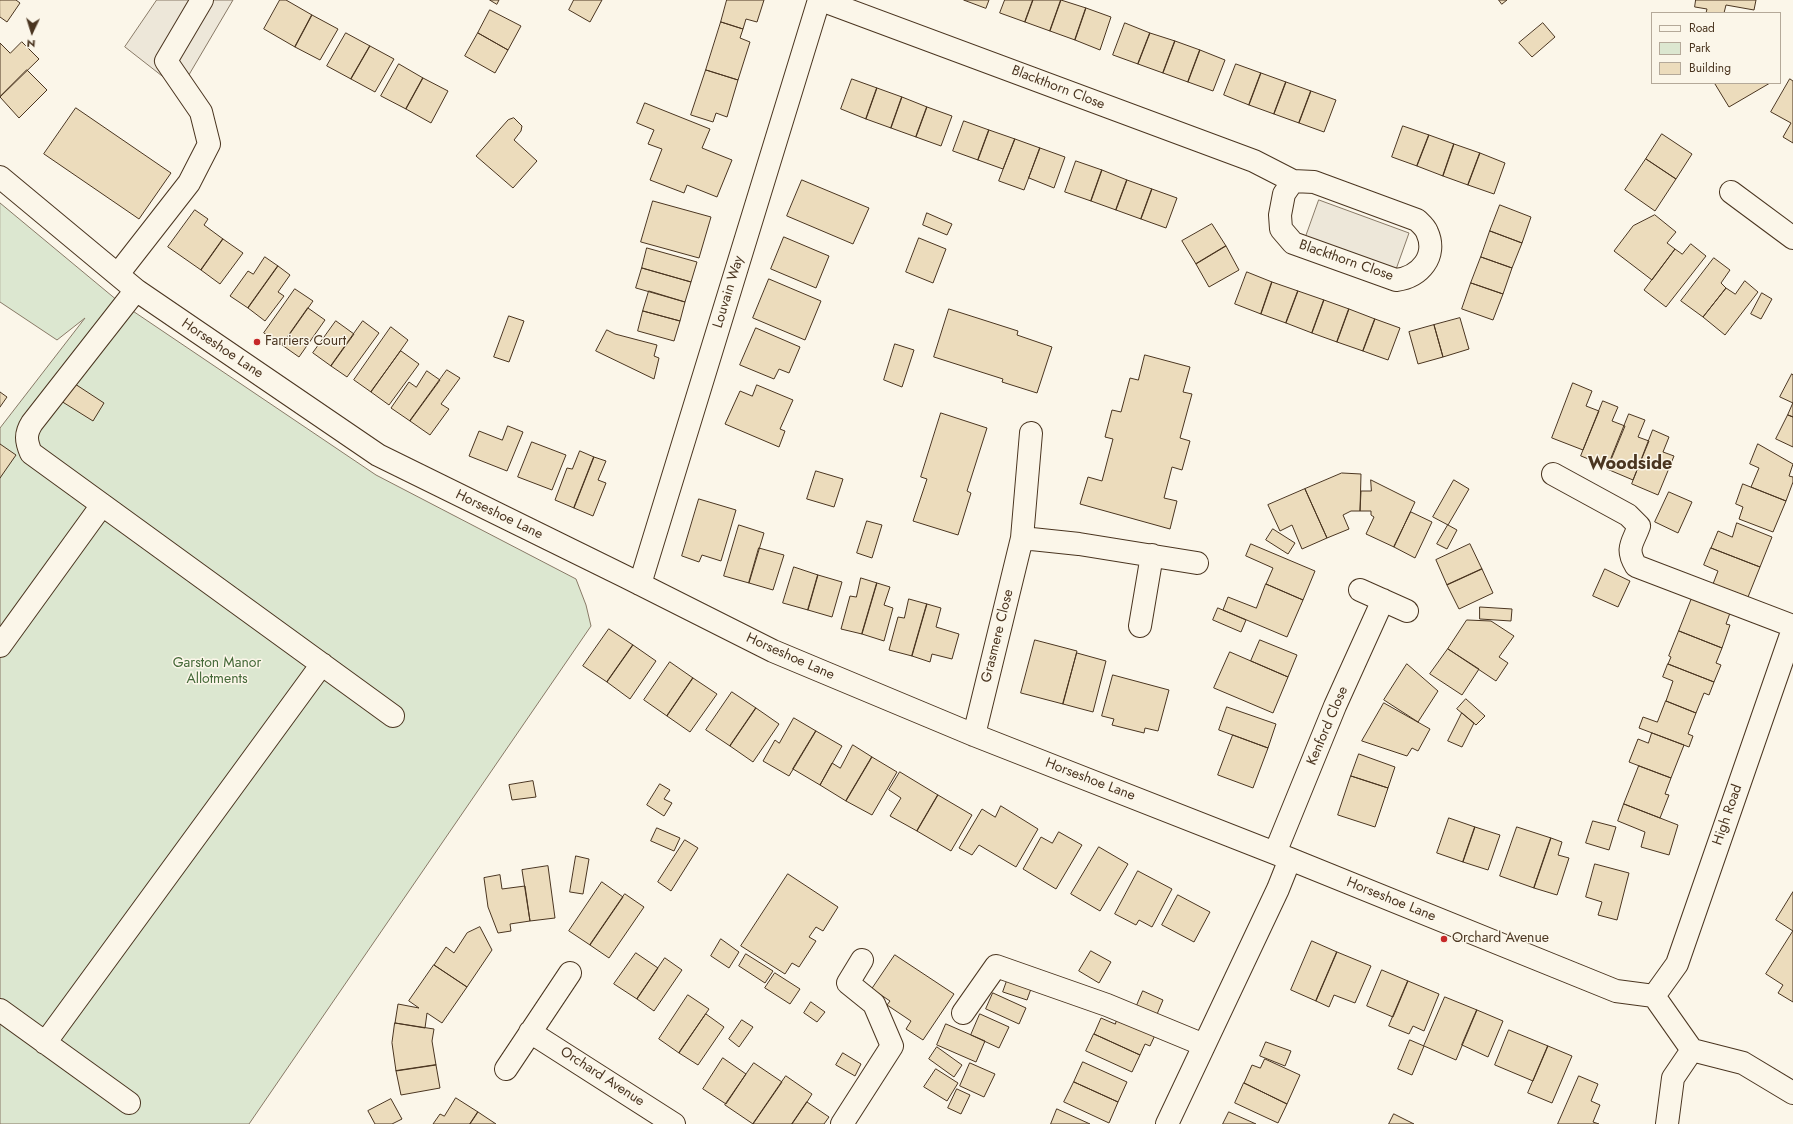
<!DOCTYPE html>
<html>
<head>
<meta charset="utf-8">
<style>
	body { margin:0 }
	#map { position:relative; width:1793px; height:1124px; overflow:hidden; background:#fbf6e9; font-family:Jost,sans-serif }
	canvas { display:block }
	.legend { position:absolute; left:1651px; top:12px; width:130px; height:72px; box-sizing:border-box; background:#fbf6e9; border:1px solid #b4a999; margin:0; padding:5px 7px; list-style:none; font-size:12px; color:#4a3520 }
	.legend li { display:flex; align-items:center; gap:8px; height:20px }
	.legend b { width:20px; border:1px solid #b4a999 }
	.north { position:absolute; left:12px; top:12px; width:40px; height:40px; -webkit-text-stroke:3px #fbf6e9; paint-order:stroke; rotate:184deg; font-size:11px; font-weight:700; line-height:16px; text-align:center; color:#4a3520 }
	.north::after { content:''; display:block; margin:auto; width:14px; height:18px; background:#4a3520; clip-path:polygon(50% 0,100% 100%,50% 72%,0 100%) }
</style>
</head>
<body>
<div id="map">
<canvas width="1793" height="1124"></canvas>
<ul class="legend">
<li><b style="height:5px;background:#fbf6e9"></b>Road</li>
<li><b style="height:11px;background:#dce7d0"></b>Park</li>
<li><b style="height:11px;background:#ecdcbc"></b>Building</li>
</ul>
<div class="north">N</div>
</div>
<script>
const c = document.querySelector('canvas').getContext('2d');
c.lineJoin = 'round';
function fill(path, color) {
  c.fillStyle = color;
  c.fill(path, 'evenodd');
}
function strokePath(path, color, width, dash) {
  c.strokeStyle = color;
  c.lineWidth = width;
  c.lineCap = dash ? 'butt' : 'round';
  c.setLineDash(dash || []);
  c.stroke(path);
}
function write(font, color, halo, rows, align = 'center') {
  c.font = font + ' Jost,sans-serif';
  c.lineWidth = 3;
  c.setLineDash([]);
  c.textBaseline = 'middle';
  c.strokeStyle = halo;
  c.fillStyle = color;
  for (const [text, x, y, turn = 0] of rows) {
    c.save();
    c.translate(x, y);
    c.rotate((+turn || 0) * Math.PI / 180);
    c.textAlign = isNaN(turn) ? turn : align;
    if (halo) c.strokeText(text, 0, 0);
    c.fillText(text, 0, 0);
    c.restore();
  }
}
const green = new Path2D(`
	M0 203 118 301 376 475 576 579 586 605 591 626 249 1124H0V428L85 318 57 340 0 302Z`);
fill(green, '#dce7d0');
strokePath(green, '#887966', 1);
const parking = new Path2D(`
	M157 0H233L180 90 125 47Z
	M1319 200 1409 233 1394 275 1304 242Z`);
fill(parking, '#ede7d9');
strokePath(parking, '#887966', 1);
const building = new Path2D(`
	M0 0H16L20 3 7 22 0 17Z
	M280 0H286L312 15 295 47 264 29Z
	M490 0H499L497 4Z
	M574 0H602L590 22 569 10Z
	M727 0H764L757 22 746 19 743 29 721 22Z
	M964 0H989L986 8Z
	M1005 0H1033L1025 22 1000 13Z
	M1033 0H1061L1050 31 1025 22Z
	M1061 0 1086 8 1075 40 1050 31Z
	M1499 0H1507L1502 4Z
	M1696 0H1756L1754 10 1726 5 1724 13H1706L1707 9 1695 7Z
	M1086 8 1111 17 1100 50 1075 40Z
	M490 10 521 26 508 50 478 33Z
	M312 15 338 29 320 60 295 47Z
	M721 22 743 29 740 38 750 42 738 80 706 70Z
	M1125 23 1150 33 1138 64 1113 55Z
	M1543 23 1555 37 1532 57 1519 43Z
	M346 33 370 46 351 79 327 66Z
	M478 33 508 50 495 73 465 56Z
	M1150 33 1175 41 1163 73 1138 64Z
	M1175 41 1200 50 1188 82 1163 73Z
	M22 42 39 59 0 97V43L10 53Z
	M370 46 394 59 375 92 351 79Z
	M1200 50 1225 60 1213 91 1188 82Z
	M399 64 423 78 406 109 381 96Z
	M1236 64 1261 73 1249 105 1224 95Z
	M27 70 47 90 19 118 0 97Z
	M706 70 738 80 727 117 716 113 713 122 691 115Z
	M1261 73 1286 82 1274 114 1249 105Z
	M423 78 448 91 431 123 406 109Z
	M852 79 877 88 866 119 841 109Z
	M1790 79 1793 81V143L1783 137 1791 123 1771 112Z
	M1286 82 1311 91 1299 123 1274 114Z
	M1717 83H1770L1729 107 1715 84Z
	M877 88 902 97 891 128 866 119Z
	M1311 91 1336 100 1324 132 1299 123Z
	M902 97 927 107 916 137 891 128Z
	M645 103 710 129 702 148 732 160 717 197 687 185 684 193 650 180 662 149 648 144 654 130 637 123Z
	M927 107 952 116 941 146 916 137Z
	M76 108 171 173 139 219 44 154Z
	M514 118 522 126 521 131 514 140 537 161 513 188 476 156 508 120Z
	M964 121 989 130 978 160 953 151Z
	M1403 126 1429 135 1417 166 1392 157Z
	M989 130 1015 139 1003 169 978 160Z
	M1662 134 1692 154 1676 179 1646 159Z
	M1429 135 1454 144 1443 176 1417 166Z
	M1015 139 1040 148 1024 190 999 181Z
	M1454 144 1480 153 1468 185 1443 176Z
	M1040 148 1065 157 1054 188 1029 178Z
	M1480 153 1505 163 1494 194 1468 185Z
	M1646 159 1676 179 1655 211 1625 190Z
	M1076 161 1102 170 1091 201 1065 192Z
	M1102 170 1127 180 1116 210 1091 201Z
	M802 180 869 208 853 244 787 216Z
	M1127 180 1152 189 1141 219 1116 210Z
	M1152 189 1177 198 1166 228 1141 219Z
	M653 201 711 217 699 258 641 242Z
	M1500 205 1531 217 1522 243 1490 231Z
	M195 210 208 219 204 225 223 239 201 270 168 247Z
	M927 213 952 224 947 235 923 225Z
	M1655 215 1676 232 1667 243 1675 249 1652 280 1614 251 1633 226Z
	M1212 224 1226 246 1196 264 1182 241Z
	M1490 231 1522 243 1512 268 1481 257Z
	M784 237 829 256 816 288 771 269Z
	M919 238 946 249 933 283 906 272Z
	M223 239 243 253 220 284 201 270Z
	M1691 244 1706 256 1666 307 1644 290 1675 249 1682 254Z
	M1226 246 1239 270 1209 287 1196 264Z
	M647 248 697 262 691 282 642 268Z
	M265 257 278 266 248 308 230 296 248 271 253 274Z
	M1481 257 1512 268 1503 294 1471 283Z
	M1714 258 1730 270 1721 283 1726 288 1703 317 1681 301Z
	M278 266 290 275 278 292 284 296 265 321 248 308Z
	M642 268 691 282 685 302 636 288Z
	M1247 272 1272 282 1261 314 1235 304Z
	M769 279 821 301 805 340 753 318Z
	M1745 281 1758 292 1725 335 1703 317 1726 288 1735 294Z
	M1272 282 1298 291 1286 323 1261 314Z
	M1471 283 1503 294 1493 320 1462 309Z
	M295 289 313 301 282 345 264 333Z
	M649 291 685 302 680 321 643 311Z
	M1298 291 1324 300 1312 333 1286 323Z
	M1762 293 1772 299 1761 319 1751 314Z
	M1324 300 1349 309 1337 342 1312 333Z
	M308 308 325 320 299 357 282 345Z
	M949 309 1018 331 1017 335 1052 347 1037 393 1002 382 1003 379 934 357Z
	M1349 309 1375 319 1363 351 1337 342Z
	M643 311 680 321 674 341 638 331Z
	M509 316 524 321 509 362 494 357Z
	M1460 318 1469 349 1443 357 1434 325Z
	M1375 319 1400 328 1388 360 1363 351Z
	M336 321 354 334 331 366 313 353Z
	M363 321 379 333 347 377 331 366Z
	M1434 325 1443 357 1418 364 1409 332Z
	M391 327 408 340 371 392 354 380Z
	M756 328 800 347 789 373 779 369 774 379 740 365Z
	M607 330 615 334 657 345 654 356 659 358 654 379 596 351Z
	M895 344 914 350 902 387 884 380Z
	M401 351 419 364 389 405 371 392Z
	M1145 355 1190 367 1183 392 1192 394 1180 438 1190 441 1182 470 1172 467 1164 498 1177 501 1170 529 1080 504 1088 477 1102 481 1113 439 1105 437 1112 410 1121 412 1130 378 1138 380Z
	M447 370 460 378 441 404 449 409 430 435 410 421Z
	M427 371 440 380 410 421 391 408 409 382 416 387Z
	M1792 374 1793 375V403L1780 397Z
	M72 382 104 403 93 421 61 401Z
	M1573 383 1592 391 1586 406 1599 411 1583 450 1552 438Z
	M757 385 793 400 780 429 785 431 779 447 725 424 740 391 752 396Z
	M0 392 7 397 0 407Z
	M1603 401 1618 407 1612 421 1625 426 1608 467 1581 456Z
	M1793 403V417L1788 415Z
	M941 413 987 428 967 491 971 493 958 535 913 521 927 479 921 477Z
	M1629 414 1645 420 1638 437 1649 441 1633 480 1607 469Z
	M1788 415 1793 417V447L1776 439Z
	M508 426 523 432 507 471 469 456 479 431 502 440Z
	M1653 430 1669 437 1663 452 1674 456 1658 495 1632 484Z
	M532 442 566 455 552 490 518 477Z
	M0 444 16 455 0 478Z
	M1758 444 1793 464 1789 476 1793 477V482L1786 501 1751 487 1759 468 1750 464Z
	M580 451 594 457 574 508 555 500 567 468 572 469Z
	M594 457 606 461 598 480 606 483 593 516 574 508Z
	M816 471 843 479 834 507 807 499Z
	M1342 473 1361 474 1360 511H1351L1343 515 1349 529 1327 538 1305 489Z
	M1371 480 1415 502 1394 547 1366 534 1374 517 1371 515V511H1360L1361 491H1371Z
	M1454 480 1469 489 1448 525 1433 517Z
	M1743 484 1786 501 1773 532 1739 519 1743 507 1736 504Z
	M1305 489 1327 538 1302 549 1292 525 1280 531 1268 505Z
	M1669 492 1692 502 1678 533 1655 522Z
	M699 499 736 510 721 561 702 555 699 562 682 556Z
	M1411 512 1432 522 1415 558 1394 547Z
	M867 521 882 525 872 558 857 553Z
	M1737 523 1772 537 1760 567 1711 548 1718 531 1732 537Z
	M739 525 764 533 749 583 724 576Z
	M1448 525 1457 530 1447 549 1437 544Z
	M1273 529 1295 543 1288 554 1266 540Z
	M1251 544 1315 571 1303 600 1266 584 1273 568 1246 556Z
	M1470 544 1482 569 1447 585 1436 560Z
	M759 548 784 555 773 590 749 583Z
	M1711 548 1760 567 1748 597 1713 584 1718 571 1704 565Z
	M794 567 818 575 808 610 783 603Z
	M1482 569 1493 593 1459 609 1447 585Z
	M1605 569 1630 581 1618 607 1593 596Z
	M818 575 842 582 832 617 808 610Z
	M861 578 877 583 862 634 841 629 850 596 856 597Z
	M877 583 890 587 884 605 893 608 884 641 862 634Z
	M1266 584 1303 600 1287 637 1223 610 1228 597 1256 608Z
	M1692 598 1730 613 1726 624 1730 625 1722 648 1679 631Z
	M909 599 927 604 912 656 889 650 898 617 904 618Z
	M927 604 941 608 936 627 959 634 952 659 932 654 930 662 912 656Z
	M1480 607 1512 609 1511 621 1480 619Z
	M1218 608 1246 620 1241 632 1213 620Z
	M1467 620 1491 621 1514 636 1499 657 1508 663 1496 681 1448 649Z
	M609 629 633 645 607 682 583 666Z
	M1679 631 1722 648 1716 663 1721 665 1714 682 1668 664 1671 657 1669 656Z
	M1035 640 1077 651 1063 704 1021 693Z
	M1260 640 1297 655 1288 677 1251 661Z
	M633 645 656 661 630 699 607 682Z
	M1448 649 1479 669 1462 695 1430 674Z
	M1230 652 1288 677 1273 713 1214 688Z
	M1077 653 1106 661 1093 712 1063 704Z
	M670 662 693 678 667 716 644 700Z
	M1407 664 1438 691 1418 722 1384 700Z
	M1668 664 1714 682 1709 695 1704 693 1696 713 1666 701 1673 681 1663 677Z
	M1113 675 1169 690 1158 731 1145 728 1144 733 1112 725 1114 719 1102 716Z
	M693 678 717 694 690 732 667 716Z
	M732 692 756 708 730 746 706 730Z
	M1466 699 1485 716 1476 725 1457 709Z
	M1666 701 1696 713 1688 734 1693 736 1689 747 1639 728 1643 717 1657 722Z
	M1384 703 1430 729 1418 751 1412 748 1407 756 1362 741Z
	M1227 707 1276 724 1268 748 1219 730Z
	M756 708 779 724 753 762 730 746Z
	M1462 713 1474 723 1462 747 1448 741Z
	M794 718 816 731 789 776 763 761 775 740 779 743Z
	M816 731 842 746 820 785 793 769Z
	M1652 733 1684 745 1671 778 1629 762 1638 739 1648 743Z
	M1233 735 1268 748 1253 788 1218 775Z
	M853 745 872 757 846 801 820 785 832 763 840 768Z
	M1359 754 1395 767 1388 788 1351 776Z
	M872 757 897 772 872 815 846 801Z
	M1639 766 1671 778 1665 794 1669 795 1660 818 1624 804Z
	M900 772 938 795 917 831 890 816 901 798 889 790Z
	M1351 776 1388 788 1375 827 1338 815Z
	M533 781 536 797 512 800 509 785Z
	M660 784 670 790 664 799 672 803 664 816 647 805Z
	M938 795 972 815 951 851 917 831Z
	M1624 804 1678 825 1669 855 1641 847 1645 832 1618 821Z
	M1001 806 1038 829 1016 867 979 845 972 855 959 848 982 809 995 817Z
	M1449 818 1475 827 1463 862 1437 853Z
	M1593 821 1616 827 1609 850 1586 843Z
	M1475 827 1500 835 1488 870 1463 862Z
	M1517 827 1551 838 1534 888 1500 876Z
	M657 828 680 838 674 851 651 841Z
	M1059 832 1082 845 1056 889 1023 869 1041 837 1052 843Z
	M1551 838 1562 842 1558 855 1569 858 1557 895 1534 888Z
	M685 840 698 848 671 891 658 882Z
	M1099 847 1128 864 1100 911 1071 894Z
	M576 856 589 859 583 894 570 892Z
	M1595 864 1629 873 1617 920 1598 915 1602 902 1586 897Z
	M548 866 555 918 530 921 522 870Z
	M1138 871 1172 889 1152 927 1139 920 1136 925 1115 914Z
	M788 874 838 907 823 931 816 927 809 937 816 941 799 967 792 963 785 974 741 946Z
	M500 875 502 889 525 886 530 921 510 924 511 931 498 933 488 907 484 878Z
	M602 882 623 897 590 945 569 931Z
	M1793 892V931L1776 920Z
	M625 894 644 907 609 958 590 945Z
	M1178 895 1210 912 1194 942 1162 925Z
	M480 927 492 950 467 987 434 965 446 947 454 953 467 933Z
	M1793 931V1002L1778 993 1783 985 1766 974Z
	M721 939 739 952 729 968 711 956Z
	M1312 941 1337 952 1316 1001 1291 990Z
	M1091 951 1111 962 1099 983 1079 971Z
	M1337 952 1371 966 1355 1003 1334 995 1329 1007 1316 1001Z
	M636 953 658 968 637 999 614 984Z
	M746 954 773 971 765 983 739 966Z
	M895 955 954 994 923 1040 906 1029 911 1021 887 1005 890 1001 872 989Z
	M665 958 682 970 654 1011 637 999Z
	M434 965 467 987 442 1023 427 1013 425 1028 395 1023 398 1004 419 1008 409 1001Z
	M1382 970 1408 981 1393 1017 1367 1006Z
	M775 973 800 989 790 1004 765 988Z
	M1008 978 1032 986 1027 1000 1003 992Z
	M1408 981 1439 994 1424 1031 1413 1026 1409 1034 1389 1026Z
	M1143 991 1163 1000 1155 1019 1135 1010Z
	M993 993 1026 1008 1019 1024 986 1009Z
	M688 995 709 1009 679 1053 659 1039Z
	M1445 997 1477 1010 1456 1060 1424 1046Z
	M811 1002 825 1012 817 1022 804 1013Z
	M1477 1010 1503 1021 1488 1057 1462 1045Z
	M706 1014 724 1027 698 1065 679 1053Z
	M980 1014 1009 1027 999 1048 971 1035Z
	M1118 1016 1156 1033 1150 1046 1145 1044 1140 1055 1094 1034 1101 1018 1115 1024Z
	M742 1020 753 1027 739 1047 729 1039Z
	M395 1023 434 1029 432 1041 436 1065 396 1071 392 1043Z
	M946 1024 985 1041 976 1062 937 1045Z
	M1509 1030 1548 1046 1533 1081 1495 1065Z
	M1094 1034 1140 1055 1132 1072 1086 1051Z
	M1410 1040 1424 1046 1412 1075 1398 1069Z
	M1266 1042 1291 1051 1285 1066 1260 1056Z
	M1548 1046 1572 1056 1552 1103 1528 1093Z
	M937 1047 962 1065 954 1077 929 1059Z
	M843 1053 861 1064 855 1076 836 1065Z
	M723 1058 746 1074 726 1104 703 1089Z
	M1265 1059 1300 1075 1287 1104 1244 1083 1252 1065 1260 1068Z
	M1083 1062 1127 1082 1118 1102 1074 1082Z
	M754 1063 782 1082 753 1124 725 1105Z
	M970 1063 995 1074 984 1097 960 1086Z
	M436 1065 440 1088 401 1095 396 1071Z
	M936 1069 958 1083 947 1101 924 1087Z
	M786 1076 812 1094 807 1102 792 1124H753Z
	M1579 1076 1598 1084 1591 1101 1600 1105 1593 1122 1599 1124H1558Z
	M1074 1082 1118 1102 1109 1123 1064 1102Z
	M1244 1083 1287 1104 1278 1123 1235 1103Z
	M957 1089 970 1095 961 1114 948 1108Z
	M456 1098 478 1112 470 1124H433L440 1114 444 1116Z
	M391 1099 402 1119 392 1124H375L368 1111Z
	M807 1102 829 1117 824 1124H792Z
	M1057 1109 1090 1124H1051Z
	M478 1112 496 1124H470Z
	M1229 1112 1256 1124H1223Z
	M1394 1114 1414 1124H1389Z`);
fill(building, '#ecdcbc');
strokePath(building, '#4a3520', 1);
const minor = new Path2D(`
	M821 0 1254 161 1293 181 1314 182 1417 220C1420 223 1425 227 1427 232 1438 256 1420 277 1396 280L1293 243 1281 229 1280 215 1284 194 1293 181
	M0 177 136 290 378 455 626 577 773 651 974 735 1290 859 1616 991 1654 996
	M1731 192 1793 238
	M118 274 189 183 209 144 201 112 166 61 202 0
	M136 290 32 423C25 434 26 441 31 453L393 716
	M1553 474 1628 515 1639 526C1633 543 1625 548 1636 566L1793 626
	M1022 538 1079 544 1197 563
	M640 584 819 0
	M1360 590 1407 611
	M1140 626 1152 555
	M0 646 102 505
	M974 735 1022 538 1031 433
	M1275 853 1335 706 1383 600
	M1654 996 1677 964 1793 629
	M1654 996 1692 1050 1743 1063 1793 1093
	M0 1010 129 1103
	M963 1013 996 966 1107 1005 1204 1045
	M530 1032 674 1124
	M45 1043 322 664
	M506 1069 570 973
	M842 1124 892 1046 874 1004 848 983 862 960
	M1167 1124 1278 889 1290 859
	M1667 1124 1673 1078 1692 1050`);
strokePath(minor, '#4a3520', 24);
strokePath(minor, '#fbf6e9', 22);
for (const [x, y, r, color] of [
	[257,342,4,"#c62828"],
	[1444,939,4,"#c62828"]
]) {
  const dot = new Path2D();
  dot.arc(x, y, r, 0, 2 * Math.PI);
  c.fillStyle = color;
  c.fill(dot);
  strokePath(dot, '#fbf6e9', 1.5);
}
write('14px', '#4a3520', '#fbf6e9', [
	["Blackthorn Close",1058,88,21],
	["Blackthorn Close",1346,261,19],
	["Louvain Way",729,292,-73],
	["Horseshoe Lane",222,349,34],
	["Horseshoe Lane",499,515,26],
	["Grasmere Close",998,636,-76],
	["Horseshoe Lane",790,657,24],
	["Kenford Close",1328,726,-67],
	["Horseshoe Lane",1090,780,21],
	["High Road",1728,815,-71],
	["Horseshoe Lane",1391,900,22],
	["Orchard Avenue",602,1077,33]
]);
write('14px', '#4a3520', '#fbf6e9', [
	["Farriers Court",265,342],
	["Orchard Avenue",1452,939]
], 'left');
write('14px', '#436837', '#fbf6e9', [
	["Garston Manor",217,664],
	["Allotments",217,680]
]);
write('bold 18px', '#4a3520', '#fbf6e9', [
	["Woodside",1630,465]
]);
</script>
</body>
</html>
